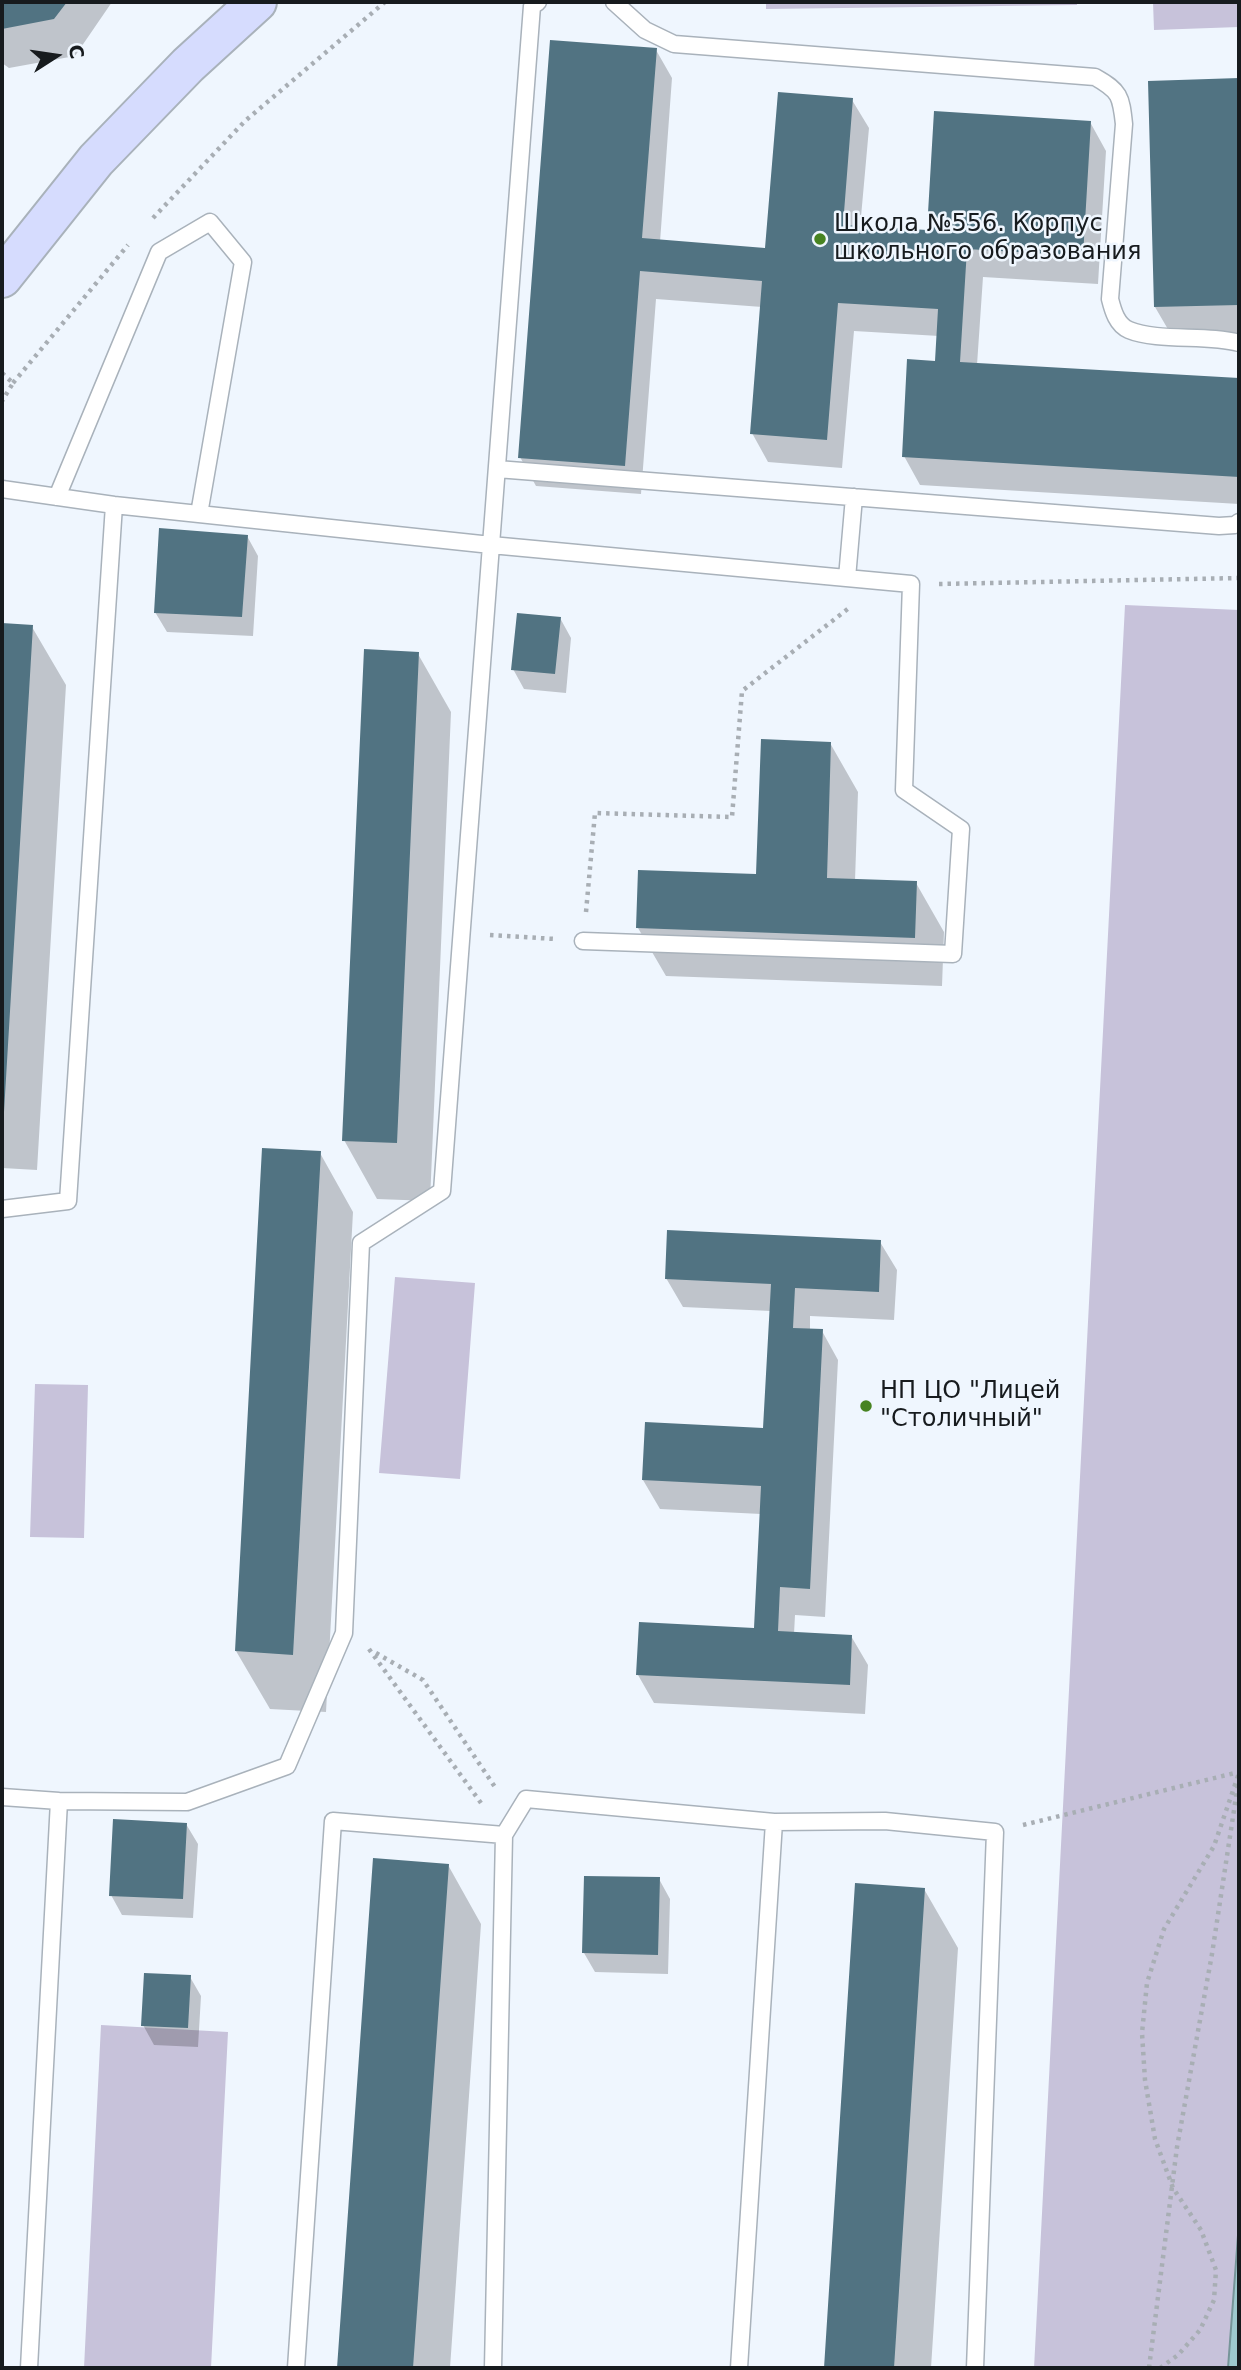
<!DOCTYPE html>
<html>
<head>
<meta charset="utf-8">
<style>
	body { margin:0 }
	#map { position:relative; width:1241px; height:2370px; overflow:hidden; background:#eff6fe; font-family:"DejaVu Sans",sans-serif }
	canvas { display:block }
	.frame { position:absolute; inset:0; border:4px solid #171b1e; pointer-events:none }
	.north { position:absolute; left:21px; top:21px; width:70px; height:70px; -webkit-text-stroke:5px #eff6fe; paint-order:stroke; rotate:78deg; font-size:19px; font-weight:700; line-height:28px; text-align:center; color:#171b1e }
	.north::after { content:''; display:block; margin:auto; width:24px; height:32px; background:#171b1e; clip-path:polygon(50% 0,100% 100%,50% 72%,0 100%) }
</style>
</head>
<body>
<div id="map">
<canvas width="1241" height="2370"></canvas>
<div class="frame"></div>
<div class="north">С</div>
</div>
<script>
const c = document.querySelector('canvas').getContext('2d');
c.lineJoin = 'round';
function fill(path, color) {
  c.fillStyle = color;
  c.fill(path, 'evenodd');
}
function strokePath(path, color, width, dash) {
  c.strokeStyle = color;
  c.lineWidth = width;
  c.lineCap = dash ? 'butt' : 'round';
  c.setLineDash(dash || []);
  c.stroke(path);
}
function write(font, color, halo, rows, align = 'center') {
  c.font = font + ' "DejaVu Sans",sans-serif';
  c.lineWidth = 5;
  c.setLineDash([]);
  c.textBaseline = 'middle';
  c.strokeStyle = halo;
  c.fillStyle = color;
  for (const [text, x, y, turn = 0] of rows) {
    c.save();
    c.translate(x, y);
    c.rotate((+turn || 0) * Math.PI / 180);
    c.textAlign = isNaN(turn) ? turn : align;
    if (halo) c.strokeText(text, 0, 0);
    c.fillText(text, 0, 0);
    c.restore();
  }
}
fill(new Path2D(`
	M766 2H1077V5L766 9Z
	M1153 2H1239V27L1154 30Z
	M1125 605 1239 610V2368H1034Z
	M395 1277 475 1283 460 1479 379 1473Z
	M35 1384 88 1385 84 1538 30 1537Z
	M101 2025 228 2032 211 2368H84Z`), '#c7c2da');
const water = new Path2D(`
	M1239 2222V2368H1228Z`);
fill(water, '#9ec9ce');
strokePath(water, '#769599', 2);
fill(new Path2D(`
	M2 2H112L75 56 9 68 2 63Z
	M656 50 672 78 660 242 767 250 852 100 869 128 860 228 929 232 1090 122 1106 151 1098 284 983 277 977 365 1239 380V504L920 485 904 456 937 363 939 336 854 331 842 468 768 462 752 433 762 307 656 299 641 494 536 486 520 457Z
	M1239 80V341L1176 343 1155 307 1150 82Z
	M247 536 258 556 253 636 167 632 155 612Z
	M560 618 571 638 566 693 524 689 513 669Z
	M2 625 32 627 66 685 37 1170 2 1168Z
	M418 654 451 712 430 1201 377 1199 344 1140Z
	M830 743 858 792 855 881 916 883 944 932 942 986 666 976 638 928 758 876Z
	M320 1153 353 1212 326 1712 270 1709 236 1651Z
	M880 1242 897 1270 894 1320 810 1316V1330L822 1331 838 1360 825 1617 795 1615 794 1634 851 1636 868 1665 865 1714 654 1703 638 1675 755 1629 761 1514 660 1509 643 1480 765 1430 771 1311 683 1307 666 1278Z
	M186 1824 198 1844 193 1918 122 1915 111 1895Z
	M375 1860 448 1865 481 1924 450 2368H339Z
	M659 1879 670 1899 668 1974 595 1972 584 1953Z
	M856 1885 924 1889 958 1948 931 2368H825Z
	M190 1977 201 1996 198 2047 154 2045 143 2025Z`), '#0003');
fill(new Path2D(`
	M2 2H67L54 19 2 29Z
	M550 40 657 48 642 238 765 248 778 92 853 98 843 225 927 230 934 111 1091 121 1083 256 967 249 960 362 1239 378V477L902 457 907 359 935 361 938 309 838 303 827 440 750 434 762 281 640 271 625 466 518 458Z
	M1239 78V305L1154 307 1148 81Z
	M159 528 248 535 242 617 154 613Z
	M517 613 561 617 555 674 511 670Z
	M2 623 33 625 4 1112H2Z
	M364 649 419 652 397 1143 342 1141Z
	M761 739 831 742 827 878 917 881 915 938 636 928 638 870 756 874Z
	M262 1148 321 1151 293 1655 235 1651Z
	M667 1230 881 1240 879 1292 795 1288 793 1328 823 1329 810 1589 780 1587 778 1631 852 1635 850 1685 636 1675 639 1622 754 1628 761 1486 642 1480 645 1422 763 1428 771 1284 665 1279Z
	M113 1819 187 1823 183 1899 109 1896Z
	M373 1858 449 1864 413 2368H337Z
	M584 1876 660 1877 658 1955 582 1953Z
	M855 1883 925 1888 894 2368H824Z
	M144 1973 191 1975 188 2028 141 2026Z`), '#517382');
const lane = new Path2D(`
	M538 2 532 6 491 545 911 584 904 790 961 829 953 954 583 941
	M614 2 645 30 674 44 1095 77C1120 91 1121 96 1124 124L1110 299C1113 311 1117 325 1129 330 1158 342 1208 334 1239 343
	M497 469 1219 526 1235 525 1239 522
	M2 489 114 505 491 545 442 1191 361 1243 344 1633 287 1766 187 1802 59 1801 2 1797
	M57 497 159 252 210 222 243 262 199 514
	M847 578 854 497
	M2 1209 68 1201 114 505
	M29 2368 59 1801
	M296 2368 333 1821 504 1835
	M493 2368 504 1835 526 1799 774 1822 885 1821 995 1832 975 2368
	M739 2368 774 1822`);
const secondary = new Path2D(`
	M2 278 96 160 188 65 257 2`);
strokePath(lane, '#a9b2bb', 19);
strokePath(secondary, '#a9b2bb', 42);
strokePath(new Path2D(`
	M153 218 245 121 385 2
	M2 373 13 383 2 401
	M13 383 128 245
	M939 584 1239 578
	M586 912 595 813 732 817 742 691 849 608
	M490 935 555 939
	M369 1649 481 1803
	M376 1653 423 1680 497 1790
	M1023 1825 1239 1772
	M1149 2368 1177 2147 1212 1954 1238 1784
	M1160 2368 1178 2355 1200 2330 1214 2300 1216 2270 1201 2230 1173 2188 1155 2139 1145 2080 1142 2033 1147 1983 1164 1929 1214 1846 1239 1773`), '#a8aeb4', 4.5, [3.5, 5]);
strokePath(lane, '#fff', 16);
strokePath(secondary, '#d6dcfe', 38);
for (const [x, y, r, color] of [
	[820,239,7,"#478321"],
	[866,1406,7,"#478321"]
]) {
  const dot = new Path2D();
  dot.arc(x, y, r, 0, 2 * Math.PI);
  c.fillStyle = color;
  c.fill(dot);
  strokePath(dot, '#eff6fe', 2.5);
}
write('24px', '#171b1e', '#eff6fe', [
	["Школа №556. Корпус",834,225],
	["школьного образования",834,253],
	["НП ЦО \"Лицей",880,1392],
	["\"Столичный\"",880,1420]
], 'left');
</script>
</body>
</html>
